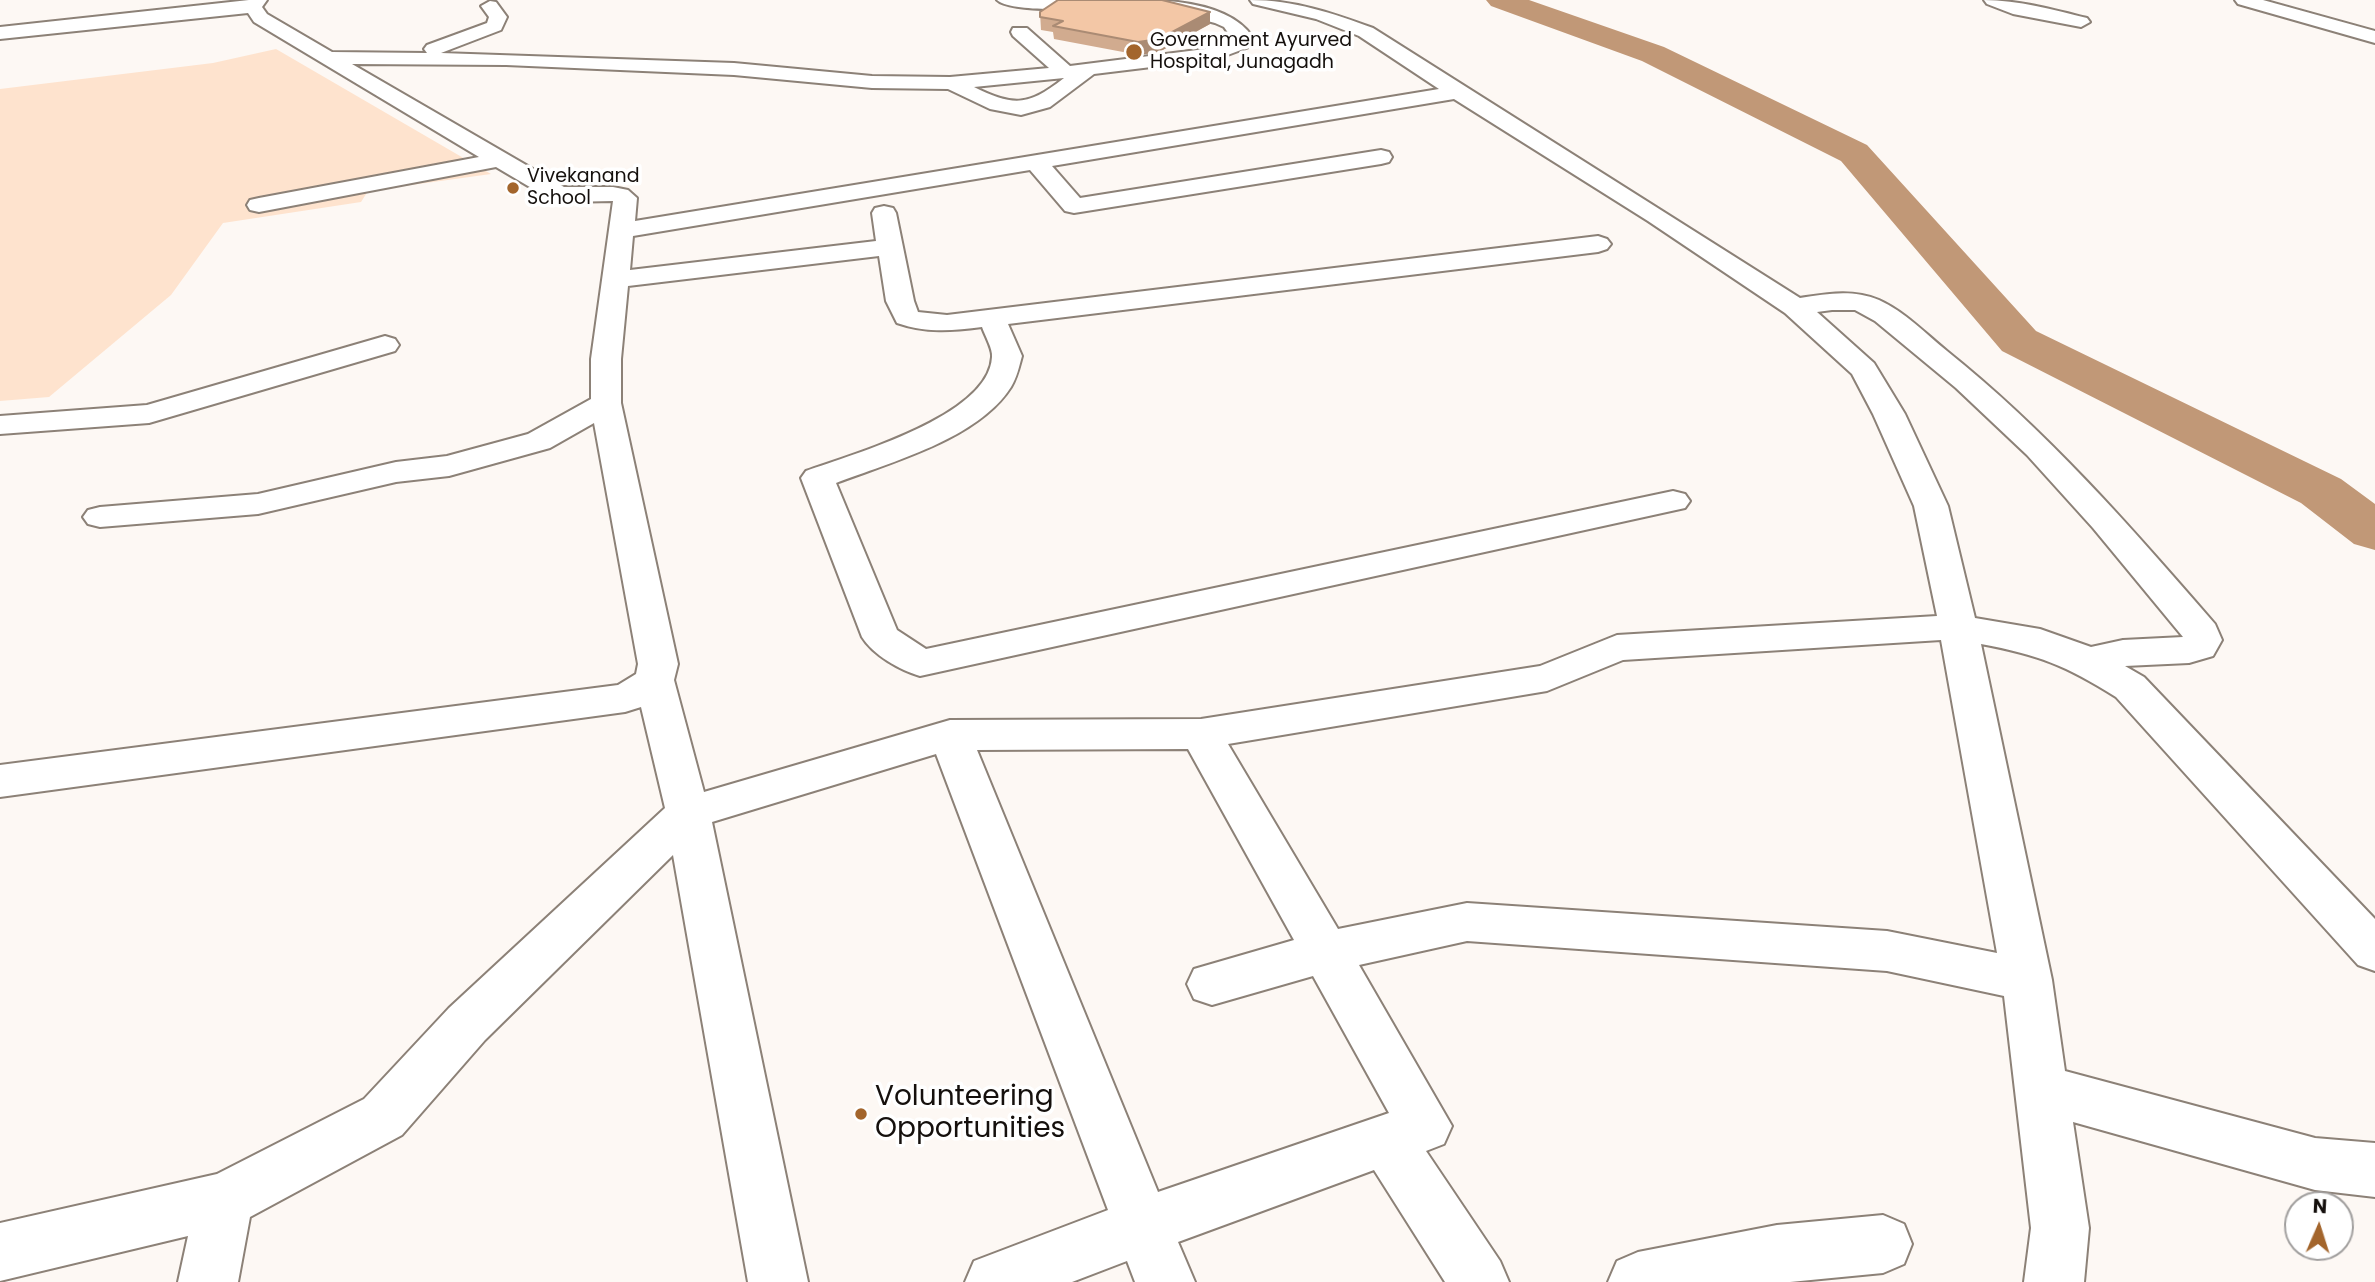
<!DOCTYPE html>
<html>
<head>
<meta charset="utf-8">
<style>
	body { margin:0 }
	#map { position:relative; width:2375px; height:1282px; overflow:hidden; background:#fdf8f4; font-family:Poppins,sans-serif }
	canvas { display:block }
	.north { position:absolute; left:2284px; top:1191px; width:70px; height:70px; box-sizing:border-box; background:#fff; border:2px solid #a19f9e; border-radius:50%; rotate:3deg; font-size:19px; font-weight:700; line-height:28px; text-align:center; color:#15100d }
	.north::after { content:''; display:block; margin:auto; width:24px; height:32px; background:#a3652c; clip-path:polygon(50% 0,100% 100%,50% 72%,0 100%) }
</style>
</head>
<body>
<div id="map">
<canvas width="2375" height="1282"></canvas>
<div class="north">N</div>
</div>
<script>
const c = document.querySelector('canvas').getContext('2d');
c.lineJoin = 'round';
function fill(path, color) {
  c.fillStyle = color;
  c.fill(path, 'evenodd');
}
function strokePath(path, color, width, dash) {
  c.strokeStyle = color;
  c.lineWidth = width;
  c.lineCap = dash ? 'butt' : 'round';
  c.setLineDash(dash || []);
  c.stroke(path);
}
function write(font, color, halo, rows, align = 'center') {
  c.font = font + ' Poppins,sans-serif';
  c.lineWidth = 7;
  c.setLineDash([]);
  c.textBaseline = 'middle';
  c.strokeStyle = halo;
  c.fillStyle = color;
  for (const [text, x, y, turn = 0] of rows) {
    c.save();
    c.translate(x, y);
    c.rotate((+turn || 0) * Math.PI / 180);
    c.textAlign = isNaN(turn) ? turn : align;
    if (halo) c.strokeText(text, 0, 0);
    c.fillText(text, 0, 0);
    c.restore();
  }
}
fill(new Path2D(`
	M276 49 491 174 368 191 361 202 223 223 171 295 49 397 0 401V89L213 63Z`), '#fee3ce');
fill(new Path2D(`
	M1486 0H1529L1664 47 1867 145 2036 331 2341 479 2375 504V550L2354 544 2301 503 2002 351 1841 161 1642 61 1491 6Z`), '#c19877');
const minor = new Path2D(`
	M249 0H267L262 7 267 14 332 52 427 53 424 49 427 45 487 23 489 17 481 6 490 1 496 2 507 17 501 30 441 53 734 63 872 76 950 77 1049 68 1013 36 1011 32 1013 28H1027L1070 66 1213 48 1233 40 1224 27 1215 23 1144 4 1141 0C1177 0 1230 5 1252 36L1249 47 1217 59 1094 74 1050 107 1021 115 990 109 948 89 872 88 734 75 506 65 352 64 564 187H613L628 190 637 198 635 221 1439 89 1359 36 1316 19 1253 4 1250 0C1294 0 1332 13 1373 28L1800 298C1827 294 1852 289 1879 300 1904 311 1926 334 1947 351 2047 431 2131 527 2215 624L2222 640 2213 656 2189 663 2125 666 2144 677 2375 919V971L2358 965 2116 697C2065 665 2039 655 1981 644L2052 980 2065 1071 2315 1138 2375 1143V1197L2315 1190 2073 1122 2089 1228 2084 1282H2024L2031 1228 2004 996 1887 971 1467 941 1359 965 1452 1126 1444 1144 1426 1151 1500 1261 1509 1282H1445L1374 1170 1178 1242 1195 1282H1135L1127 1261 1072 1282H965L974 1261 1108 1210 936 754 712 822 808 1282H748L673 855 485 1040 402 1135 250 1217 238 1282H178L188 1236 0 1281V1223L217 1174 364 1099 449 1008 665 808 641 707 625 712 0 797V765L618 685 636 674 638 664 594 423 550 448 449 476 396 482 258 514 100 527 88 524 83 517 88 510 100 507 258 494 396 462 447 456 528 434 591 399V359L613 201 566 202 550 199 496 167 259 212 250 210 247 205 250 200 259 198 479 157 254 22 248 13 0 39V27ZM1064 78C1028 106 1015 107 974 87ZM1454 99 1648 221 1785 313 1852 374 1873 414 1914 506 1937 616 1617 635 1540 666 1201 719 950 720 704 792 674 680 678 664 621 403V359L628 286 879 256 886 301 897 323C926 333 952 331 982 327 985 336 993 349 992 357 989 416 853 454 806 471L801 478 862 637C873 655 900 670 920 676L1685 508 1690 501 1685 494 1673 491 926 649 897 630 836 483C891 462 978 439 1011 387 1017 377 1019 367 1022 356L1008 324 1598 252 1607 249 1611 244 1607 239 1598 236 947 315 918 312 914 301 896 213 893 208 884 206 875 208 872 213 876 241 630 270 633 236 1030 170 1065 211 1074 213 1381 164 1389 162 1392 157 1389 152 1381 150 1080 198 1052 166ZM1832 310H1855L1875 321 1956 388 2027 455 2093 528 2183 637 2123 640 2091 647 2040 629 1975 618 1948 506 1905 414 1874 363 1817 312ZM1941 640 1997 953 1887 931 1467 903 1338 929 1228 744 1547 691 1623 660ZM1188 749 1294 940 1194 969 1187 984 1194 999 1212 1005 1313 976 1389 1113 1158 1192 977 750Z
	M997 0H1104C1093 12 1008 12 997 0Z
	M1984 0C2018 0 2054 10 2087 18L2090 22 2081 27 2013 14 1987 4Z
	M2235 0H2263L2375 31V43L2238 4Z
	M385 336 395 339 399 345 395 351 149 423 0 434V416L147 405Z
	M1883 1215 1904 1224 1912 1244 1904 1264 1883 1273 1790 1282H1608L1617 1261 1638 1252 1777 1225Z`);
strokePath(minor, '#8c8177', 4);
fill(minor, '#fff');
fill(new Path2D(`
	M1040 12 1210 24 1159 52 1139 55 1054 39 1053 32 1041 30Z`), '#d1ab8f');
fill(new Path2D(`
	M1210 12V24L1159 52 1139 55 1138 42Z`), '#aa8b74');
const building = new Path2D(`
	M1058 0H1162L1210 12 1159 39 1138 42 1053 26 1063 21 1040 17V12Z`);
fill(building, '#f3c7a6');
strokePath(building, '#aa8b74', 2);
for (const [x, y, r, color] of [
	[1134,52,9,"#a3652c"],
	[513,188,7,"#a3652c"],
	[861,1114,7,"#a3652c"]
]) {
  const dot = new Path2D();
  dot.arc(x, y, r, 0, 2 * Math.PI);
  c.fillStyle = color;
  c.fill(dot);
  strokePath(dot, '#fff', 2.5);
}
write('19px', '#15100d', '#fff', [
	["Government Ayurved",1150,41],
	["Hospital, Junagadh",1150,63],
	["Vivekanand",527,177],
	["School",527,199]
], 'left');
write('28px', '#15100d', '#fff', [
	["Volunteering",875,1098],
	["Opportunities",875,1130]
], 'left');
</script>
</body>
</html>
